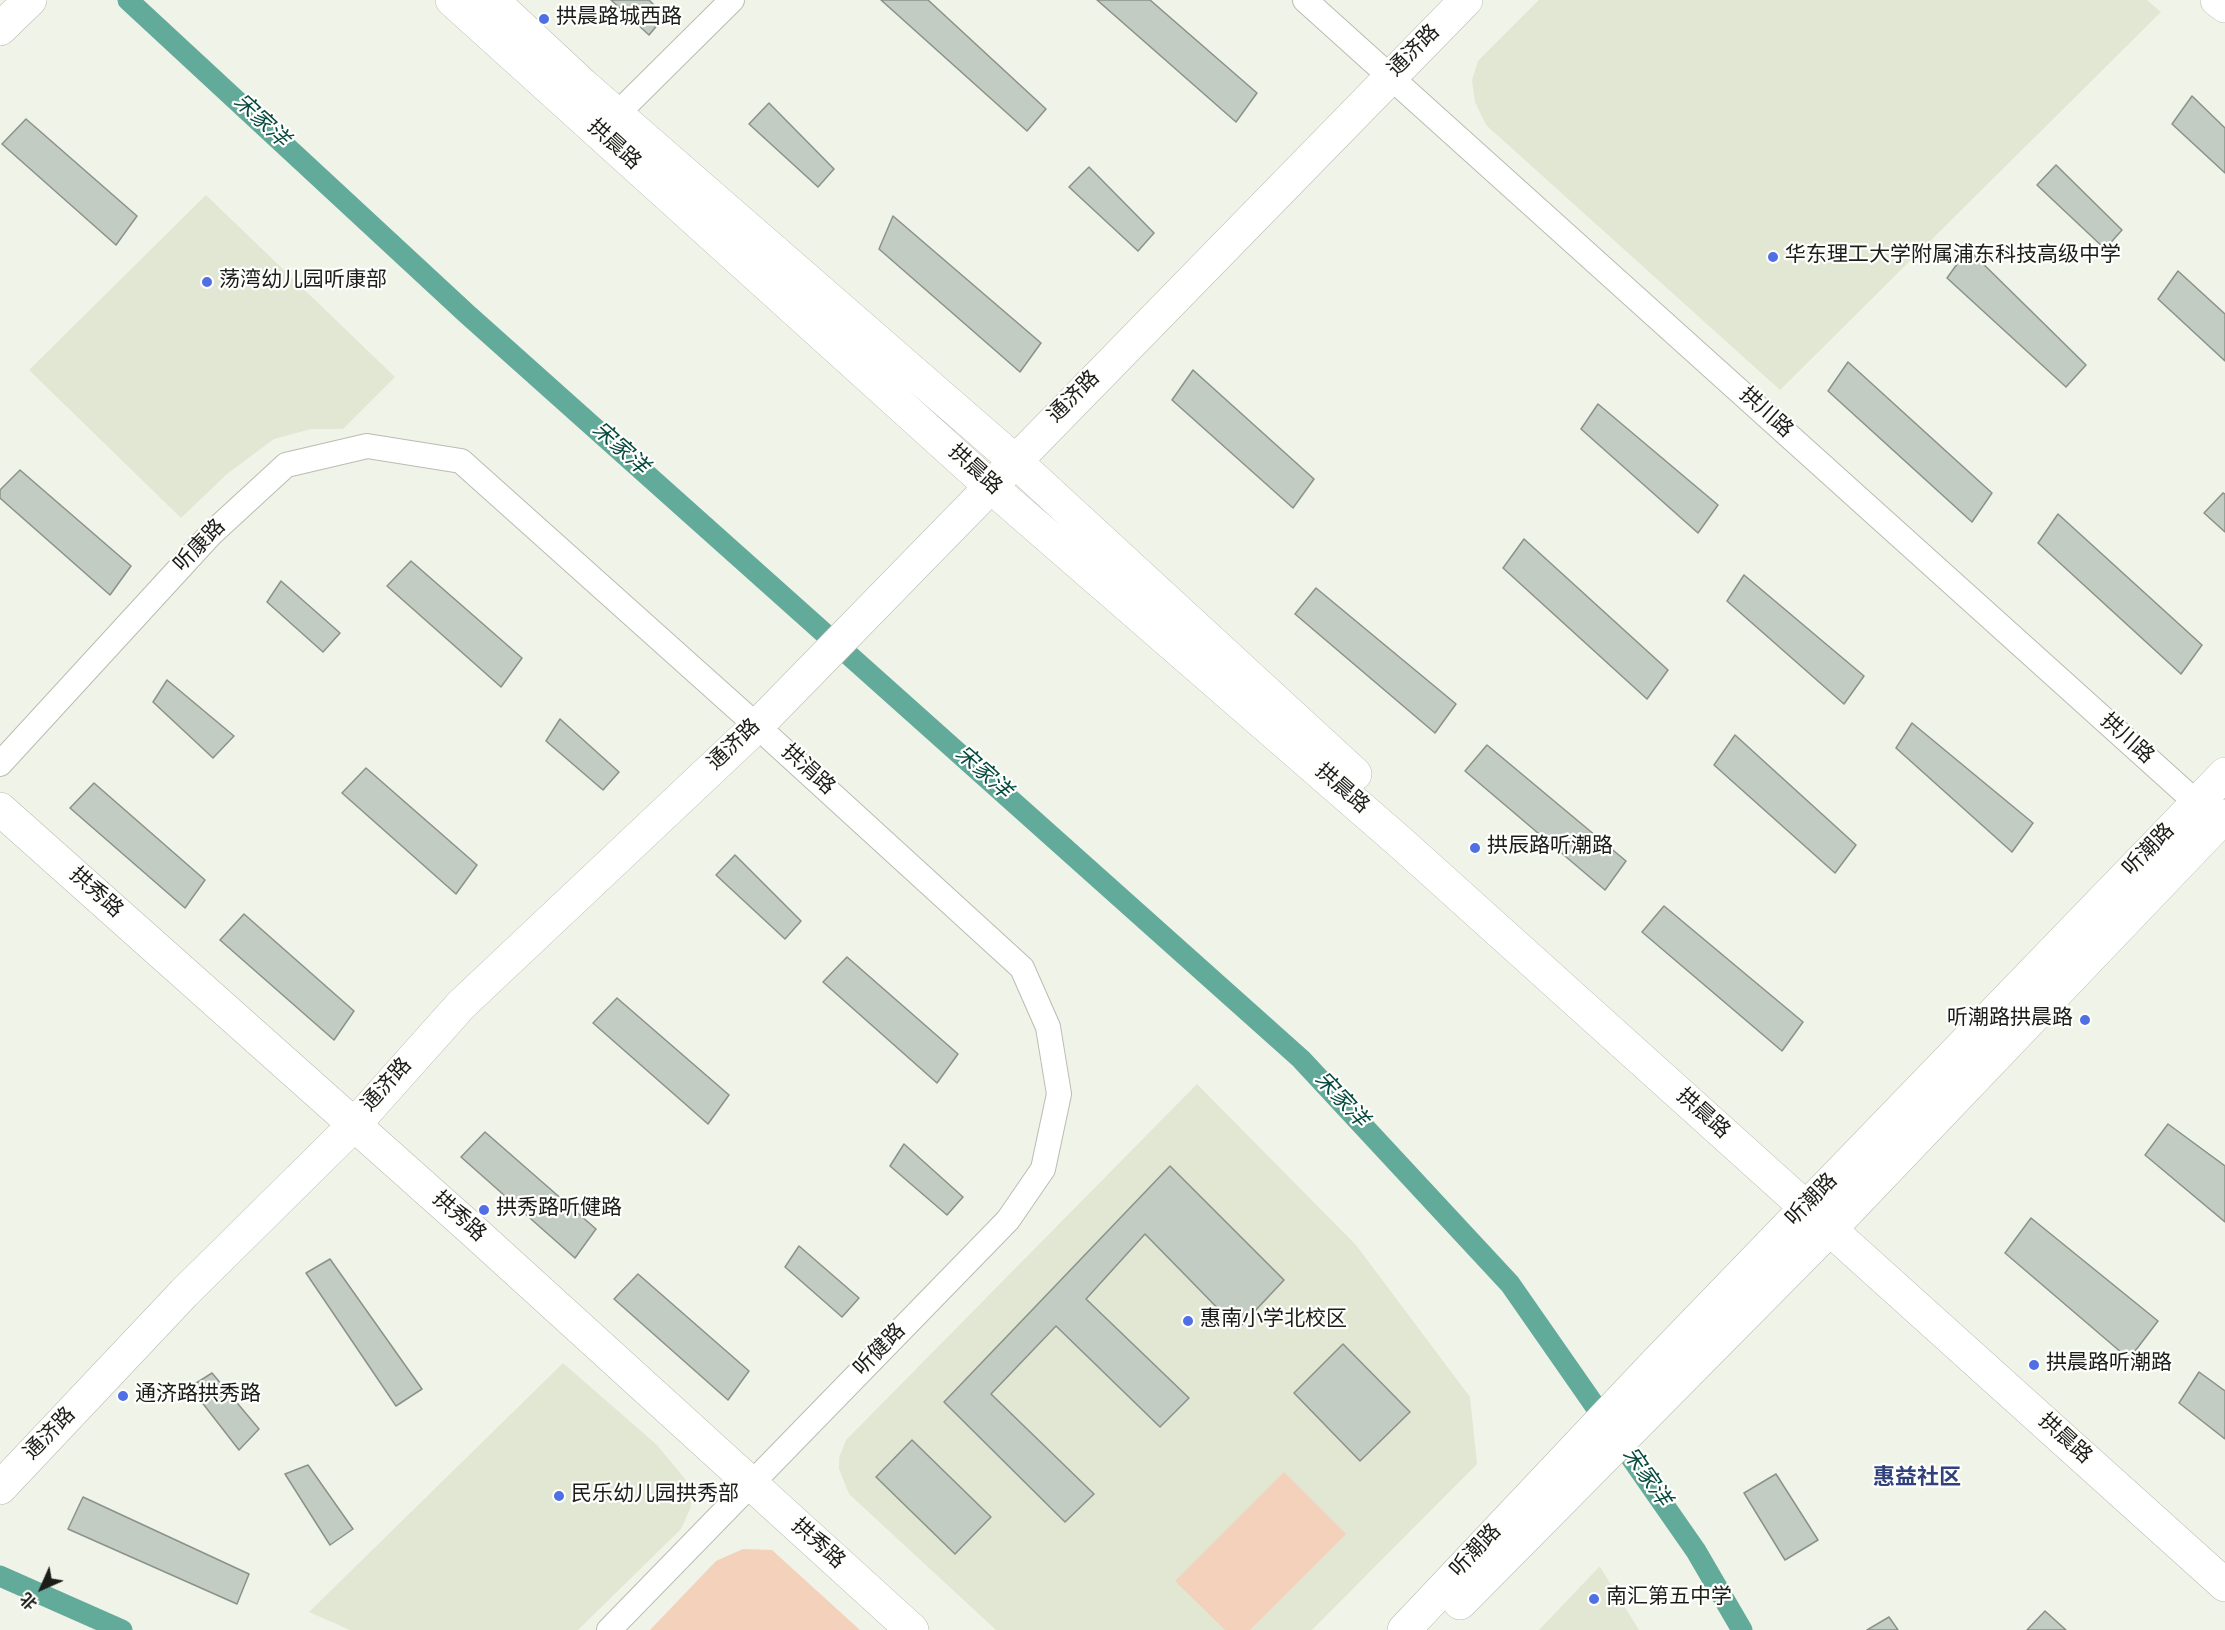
<!DOCTYPE html>
<html>
<head>
<meta charset="utf-8">
<style>
	body { margin:0 }
	#map { position:relative; width:2225px; height:1630px; overflow:hidden; background:#f0f3e7; font-family:Spectral,"Noto Sans SC",serif }
	canvas { display:block }
	.north { position:absolute; left:12px; top:1558px; width:60px; height:60px; -webkit-text-stroke:4px #fefffc; paint-order:stroke; rotate:225deg; font-size:16px; font-weight:700; line-height:24px; text-align:center; color:#1c1d19 }
	.north::after { content:''; display:block; margin:auto; width:21px; height:27px; background:#1c1d19; clip-path:polygon(50% 0,100% 100%,50% 72%,0 100%) }
</style>
</head>
<body>
<div id="map">
<canvas width="2225" height="1630"></canvas>
<div class="north">北</div>
</div>
<script>
const c = document.querySelector('canvas').getContext('2d');
c.lineJoin = 'round';
function fill(path, color) {
  c.fillStyle = color;
  c.fill(path, 'evenodd');
}
function strokePath(path, color, width, dash) {
  c.strokeStyle = color;
  c.lineWidth = width;
  c.lineCap = dash ? 'butt' : 'round';
  c.setLineDash(dash || []);
  c.stroke(path);
}
function write(font, color, halo, rows, align = 'center') {
  c.font = font + ' Spectral,"Noto Sans SC",serif';
  c.lineWidth = 4.5;
  c.setLineDash([]);
  c.textBaseline = 'middle';
  c.strokeStyle = halo;
  c.fillStyle = color;
  for (const [text, x, y, turn = 0] of rows) {
    c.save();
    c.translate(x, y);
    c.rotate((+turn || 0) * Math.PI / 180);
    c.textAlign = isNaN(turn) ? turn : align;
    if (halo) c.strokeText(text, 0, 0);
    c.fillText(text, 0, 0);
    c.restore();
  }
}
fill(new Path2D(`
	M1539 0H2147L2161 12 1780 390 1486 125 1475 102 1472 80 1478 61Z
	M206 195 395 377 343 429H311L274 439 227 474 181 518 29 370Z
	M1197 1084 1356 1245 1470 1397 1477 1464 1312 1630H996L849 1494 839 1469V1458L846 1440Z
	M563 1363 657 1445 690 1485 691 1507 681 1529 578 1630H350L309 1612Z
	M1600 1567 1639 1630H1539L1599 1567Z`), '#e2e7d4');
fill(new Path2D(`
	M1284 1472 1346 1534 1250 1630H1225L1175 1581Z
	M743 1549 772 1550 860 1630H650L716 1561Z`), '#f3d1ba');
strokePath(new Path2D(`
	M128 0 467 314 1301 1059 1510 1284 1696 1551 1742 1630
	M0 1576 122 1630`), '#62aa9a', 21);
const building = new Path2D(`
	M611 0H649L665 16 649 35Z
	M881 0H928L1046 109 1027 131Z
	M1097 0H1150L1257 93 1236 122Z
	M2192 96 2225 128V173L2172 124Z
	M769 103 834 169 818 187 749 124Z
	M26 119 137 216 116 245 2 144Z
	M2056 165 2122 230 2105 249 2037 185Z
	M1089 167 1154 233 1138 251 1069 187Z
	M893 216 1041 343 1020 372 879 249Z
	M1968 249 2086 365 2066 387 1947 278Z
	M2178 271 2225 314V361L2158 299Z
	M1848 362 1992 493 1972 522 1828 391Z
	M1193 370 1314 479 1293 508 1172 400Z
	M1598 404 1718 505 1698 533 1581 429Z
	M20 470 131 566 110 595 0 498V490Z
	M2223 493 2225 494V532L2204 513Z
	M2058 514 2202 645 2181 674 2038 543Z
	M1524 539 1668 670 1647 699 1503 568Z
	M411 561 522 658 501 687 387 586Z
	M1744 575 1864 676 1844 704 1727 601Z
	M281 581 340 633 323 652 267 602Z
	M1316 588 1456 704 1435 733 1295 614Z
	M167 680 234 736 213 758 153 702Z
	M560 719 619 772 603 790 546 741Z
	M1912 723 2033 823 2012 852 1896 748Z
	M1735 735 1856 845 1835 873 1714 765Z
	M1487 745 1626 861 1605 890 1465 771Z
	M366 768 477 865 456 894 342 793Z
	M94 783 205 880 185 908 70 808Z
	M735 855 801 921 785 939 716 875Z
	M1664 906 1803 1022 1782 1051 1642 932Z
	M244 914 354 1011 334 1040 220 940Z
	M847 957 958 1054 937 1083 823 982Z
	M617 998 729 1095 708 1124 593 1023Z
	M2168 1124 2225 1166V1222L2145 1155Z
	M485 1132 596 1229 575 1258 461 1157Z
	M904 1144 963 1197 947 1215 890 1166Z
	M1170 1166 1284 1280 1238 1329 1145 1234 1086 1299 1189 1398 1160 1427 1056 1326 991 1394 1094 1494 1065 1522 944 1402Z
	M2031 1218 2158 1321 2129 1359 2005 1253Z
	M799 1246 859 1298 842 1317 785 1267Z
	M330 1259 422 1389 396 1406 306 1273Z
	M638 1274 749 1371 728 1400 614 1299Z
	M1343 1344 1410 1412 1360 1461 1294 1393Z
	M2199 1372 2225 1391V1439L2179 1403Z
	M212 1373 259 1429 239 1450 190 1387Z
	M912 1440 991 1517 955 1554 876 1477Z
	M308 1465 353 1529 330 1545 285 1474Z
	M1776 1474 1818 1540 1785 1560 1744 1493Z
	M83 1497 249 1574 237 1604 68 1529Z
	M2045 1611 2066 1630H2027Z
	M1889 1617 1898 1630H1867Z`);
fill(building, '#c2ccc3');
strokePath(building, '#8a928a', 1.5);
const street = new Path2D(`
	M1305 0 2209 814
	M617 114 732 0
	M0 764 211 534 286 465 367 446 461 461 757 726 1022 968 1048 1027 1059 1094 1043 1169 1008 1220 609 1630`);
const secondary = new Path2D(`
	M452 0 990 486 1400 842 2225 1585
	M492 0 583 85 1014 460 1355 774
	M2217 0 2225 6
	M0 29 30 0
	M0 809 469 1227 912 1630
	M0 1488 184 1293 354 1125 461 1005 757 726 1466 0
	M1460 1603 1844 1215 2225 816
	M1404 1630 1655 1364 2225 774`);
strokePath(street, '#babcb1', 26);
strokePath(secondary, '#babcb1', 34);
strokePath(street, '#fff', 24);
strokePath(secondary, '#fff', 33);
for (const [x, y, r, color] of [
	[544,19,6,"#506fe4"],
	[1773,257,6,"#506fe4"],
	[207,282,6,"#506fe4"],
	[1475,848,6,"#506fe4"],
	[2085,1020,6,"#506fe4"],
	[484,1210,6,"#506fe4"],
	[1188,1321,6,"#506fe4"],
	[2034,1365,6,"#506fe4"],
	[123,1396,6,"#506fe4"],
	[559,1496,6,"#506fe4"],
	[1594,1599,6,"#506fe4"]
]) {
  const dot = new Path2D();
  dot.arc(x, y, r, 0, 2 * Math.PI);
  c.fillStyle = color;
  c.fill(dot);
  strokePath(dot, '#fefffc', 2);
}
write('21px', '#1c1d19', '#fefffc', [
	["拱晨路城西路",556,19],
	["华东理工大学附属浦东科技高级中学",1785,257],
	["荡湾幼儿园听康部",219,282],
	["拱辰路听潮路",1487,848],
	["听潮路拱晨路",2073,1020,"right"],
	["拱秀路听健路",496,1210],
	["惠南小学北校区",1200,1321],
	["拱晨路听潮路",2046,1365],
	["通济路拱秀路",135,1396],
	["民乐幼儿园拱秀部",571,1496],
	["南汇第五中学",1606,1599]
], 'left');
write('21px', '#1c1d19', '#fefffc', [
	["通济路",1415,52,-45],
	["拱晨路",613,146,42],
	["通济路",1075,398,-45],
	["拱川路",1765,414,42],
	["拱晨路",974,471,42],
	["听康路",201,547,-46],
	["拱川路",2126,740,42],
	["通济路",735,746,-44],
	["拱涓路",807,771,42],
	["拱晨路",1341,790,41],
	["听潮路",2150,851,-46],
	["拱秀路",95,894,42],
	["通济路",388,1086,-48],
	["拱晨路",1702,1115,42],
	["听潮路",1813,1201,-46],
	["拱秀路",458,1218,42],
	["听健路",881,1351,-46],
	["通济路",51,1435,-46],
	["拱晨路",2064,1440,42],
	["拱秀路",817,1545,42],
	["听潮路",1477,1552,-47]
]);
write('italic 22px', '#084a3f', '#fefffc', [
	["宋家洋",260,122,43],
	["宋家洋",619,450,42],
	["宋家洋",982,774,42],
	["宋家洋",1340,1101,47],
	["宋家洋",1645,1478,55]
]);
write('bold 22px', '#30417b', '#fefffc', [
	["惠益社区",1917,1480]
]);
</script>
</body>
</html>
